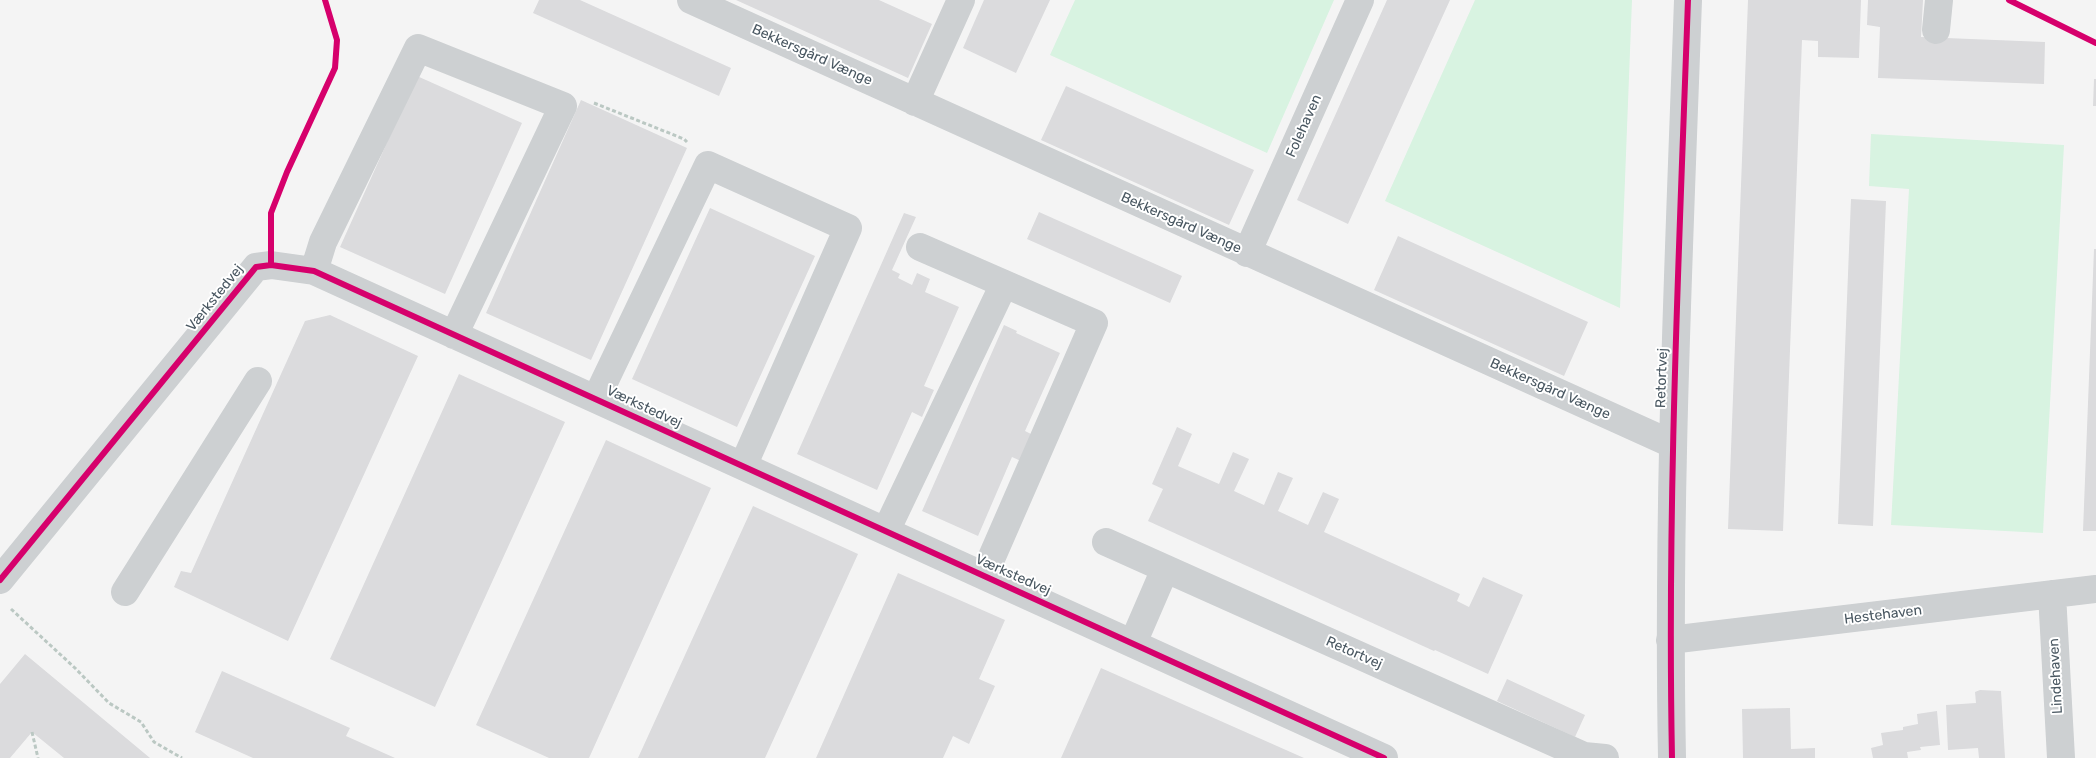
<!DOCTYPE html>
<html>
<head>
<meta charset="utf-8">
<style>
	body { margin:0 }
	canvas { display:block; background:#f4f4f4 }
</style>
</head>
<body>
<canvas width="2096" height="758"></canvas>
<script>
const c = document.querySelector('canvas').getContext('2d');
c.lineJoin = 'round';
function fill(path, color) {
  c.fillStyle = color;
  c.fill(path, 'evenodd');
}
function strokePath(path, color, width, dash) {
  c.strokeStyle = color;
  c.lineWidth = width;
  c.lineCap = dash ? 'butt' : 'round';
  c.setLineDash(dash || []);
  c.stroke(path);
}
function write(font, color, halo, rows, align = 'center') {
  c.font = font + ' Rubik,sans-serif';
  c.lineWidth = 4;
  c.setLineDash([]);
  c.textBaseline = 'middle';
  c.strokeStyle = halo;
  c.fillStyle = color;
  for (const [text, x, y, turn = 0] of rows) {
    c.save();
    c.translate(x, y);
    c.rotate((+turn || 0) * Math.PI / 180);
    c.textAlign = isNaN(turn) ? turn : align;
    if (halo) c.strokeText(text, 0, 0);
    c.fillText(text, 0, 0);
    c.restore();
  }
}
fill(new Path2D(`
	M1075 0H1334L1267 153 1050 55Z
	M1475 0H1632L1620 308 1385 201Z
	M1871 134 2064 145 2043 533 1891 525 1909 189 1869 186Z`), '#d8f3e1');
fill(new Path2D(`
	M539 0H580L731 68 719 96 533 13Z
	M736 0H879L932 24 908 78Z
	M984 0H1050L1016 73 963 48Z
	M1387 0H1450L1348 224 1297 200Z
	M1748 0H1861L1859 58 1818 57V41L1802 40 1783 531 1728 529Z
	M1868 0H1923L1921 37 2045 42 2044 84 1878 78 1880 27 1867 25Z
	M417 76 522 123 445 294 340 247Z
	M2094 79H2096V106H2093Z
	M1066 86 1254 170 1229 225 1041 140Z
	M581 100 687 148 591 360 486 313Z
	M1851 199 1886 201 1873 526 1838 524Z
	M710 208 815 256 737 427 632 379Z
	M1039 212 1182 276 1170 303 1027 239Z
	M904 213 916 217 892 270 900 274 898 278 912 285 917 273 930 279 925 292 959 307 924 386 934 390 922 417 912 412 877 490 797 454Z
	M1398 236 1588 322 1564 376 1374 290Z
	M2094 249H2096V531H2083Z
	M330 315 418 356 288 641 174 587 181 571 191 573 305 321Z
	M1004 325 1017 331 1016 333 1060 353 1025 431 1035 436 1023 462 1012 457 978 536 922 511Z
	M459 374 565 422 435 707 330 659Z
	M1177 427 1192 434 1178 466 1219 484 1233 452 1249 459 1234 491 1264 505 1278 472 1293 478 1278 511 1308 525 1323 492 1339 499 1324 532 1460 594 1457 601 1469 607 1483 577 1523 595 1488 674 1435 650 1434 651 1148 521 1163 489 1152 484Z
	M606 440 711 488 589 758H549L476 725Z
	M753 506 858 554 765 758H638Z
	M898 573 1005 620 979 679 995 686 969 744 953 736 943 758H816Z
	M25 654 150 758H64L32 732 10 758H0V684Z
	M1101 668 1304 758H1061Z
	M222 671 350 728 346 736 395 758H253L195 732Z
	M1507 679 1585 715 1575 737 1497 701Z
	M1980 690 2001 691 2005 758H1979L1978 748 1948 750 1946 705 1976 703 1975 692Z
	M1790 708 1791 749 1815 748V758H1743L1742 709Z
	M1937 711 1940 745 1920 747 1921 750 1907 752 1908 758H1873L1871 748 1883 745 1881 733 1903 730V727L1918 724 1917 714Z`), '#dbdbdd');
strokePath(new Path2D(`
	M594 103 684 139 687 142
	M11 609 75 668 109 703 141 722 154 742 182 758
	M32 732 38 758`), '#bbc8c3', 3, [4, 2.5]);
strokePath(new Path2D(`
	M691 0 1672 444
	M1936 30 1939 0
	M915 102 961 0
	M920 247 1094 323 984 575
	M1247 253 1360 0
	M314 271 323 242 418 48 563 106 454 335
	M596 399 708 165 848 228 743 466
	M886 531 1004 284
	M1106 542 1584 756 1605 758
	M0 580 256 267 271 265 314 271 1384 758
	M125 592 258 381
	M2052 594 2061 758
	M1670 640 2096 589
	M1133 643 1165 569
	M1672 758C1667 505 1679 253 1688 0`), '#cdd0d2', 28);
strokePath(new Path2D(`
	M2009 0 2096 43
	M271 265V213L287 172 335 68 337 40 325 0
	M0 580 256 267 271 265 314 271 1384 758
	M1672 758C1667 505 1679 253 1688 0`), '#d6006c', 6);
write('14px', '#495761', '#fff', [
	["Bekkersgård Vænge",812,55,24],
	["Folehaven",1304,126,-66],
	["Bekkersgård Vænge",1181,223,24],
	["Værkstedvej",215,298,-51],
	["Retortvej",1662,378,-88],
	["Bekkersgård Vænge",1550,389,24],
	["Værkstedvej",644,407,25],
	["Værkstedvej",1013,575,24],
	["Hestehaven",1883,615,-7],
	["Retortvej",1354,653,24],
	["Lindehaven",2056,676,-93]
]);
</script>
</body>
</html>
